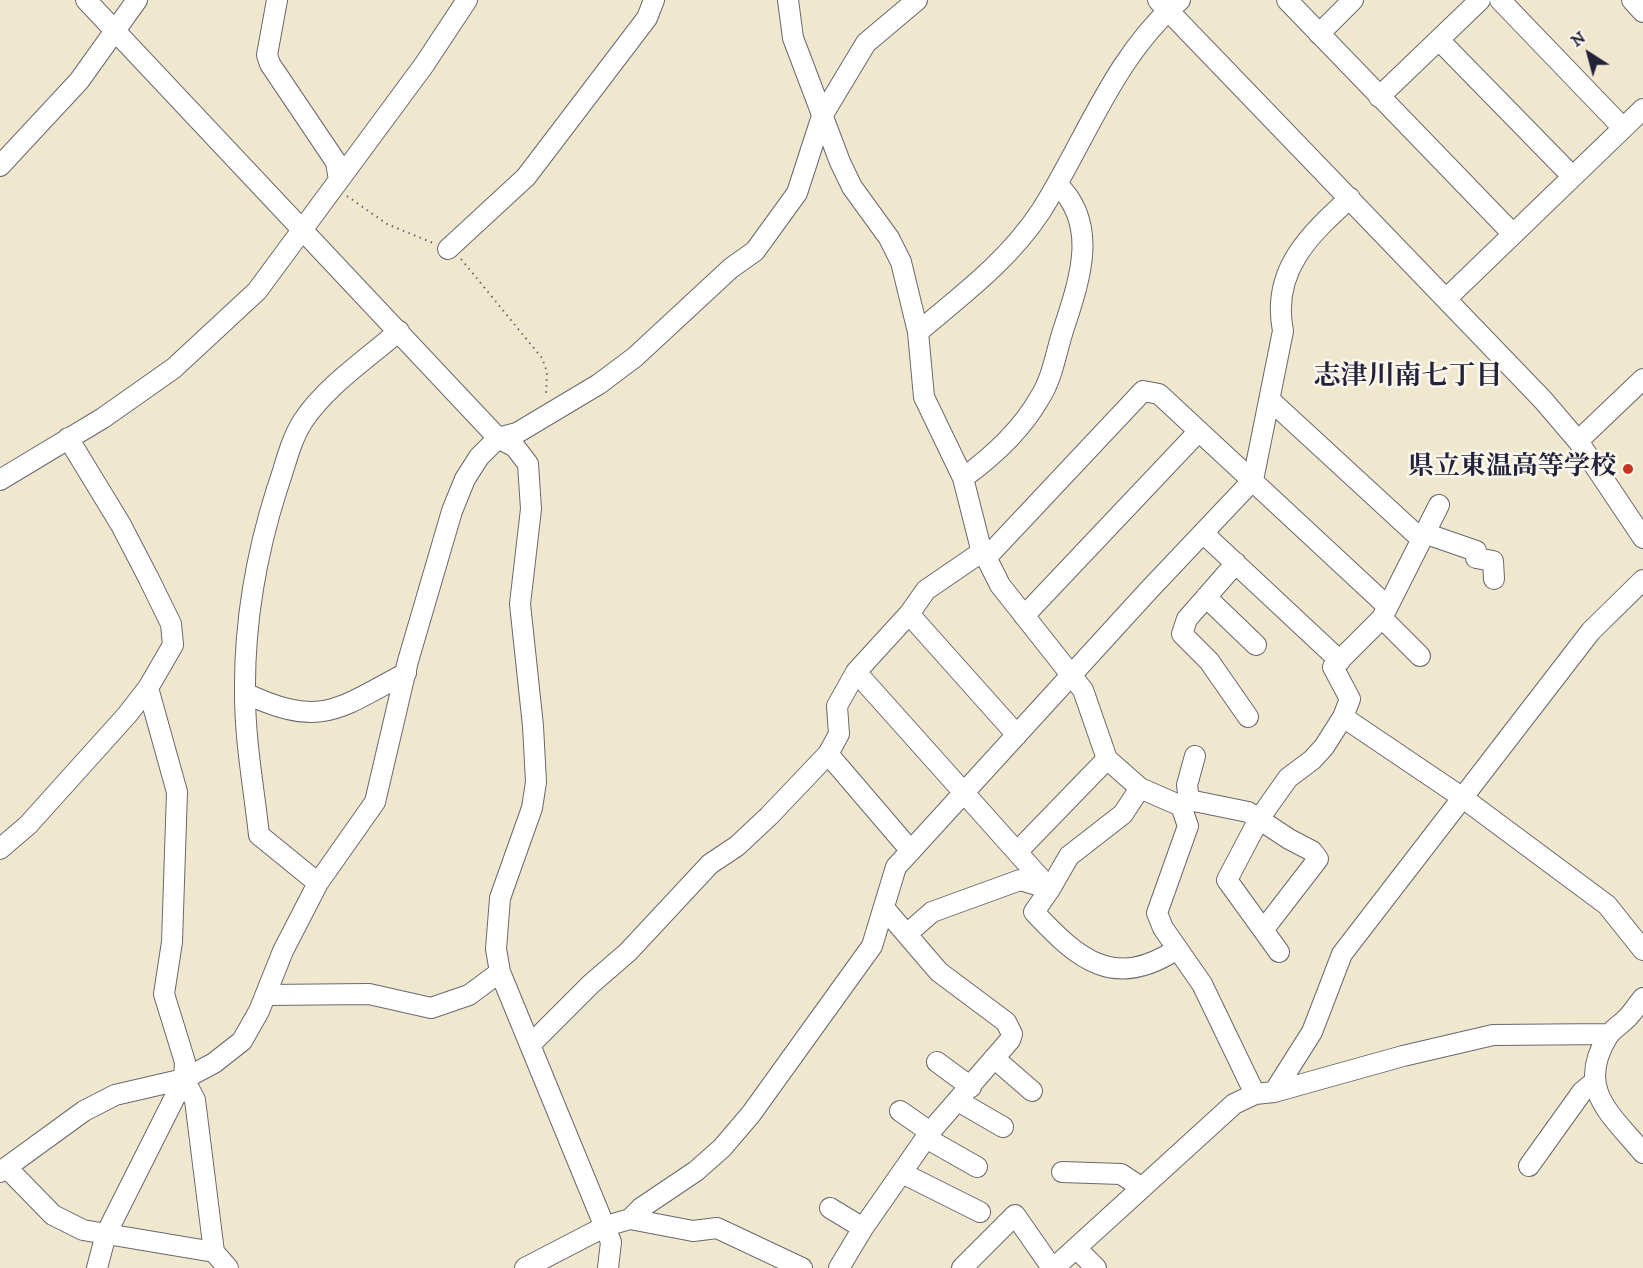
<!DOCTYPE html>
<html>
<head>
<meta charset="utf-8">
<style>
	body { margin:0 }
	#map { position:relative; width:1643px; height:1268px; overflow:hidden; background:#f0e8ce; font-family:"IM FELL DW Pica",serif }
	canvas { display:block }
	.north { position:absolute; left:1559px; top:24px; width:60px; height:60px; -webkit-text-stroke:4px #fbf7ec; paint-order:stroke; rotate:324deg; font-size:16px; font-weight:700; line-height:24px; text-align:center; color:#22223b }
	.north::after { content:''; display:block; margin:auto; width:21px; height:27px; background:#22223b; clip-path:polygon(50% 0,100% 100%,50% 72%,0 100%) }
</style>
</head>
<body>
<div id="map">
<canvas width="1643" height="1268"></canvas>
<div class="north">N</div>
</div>
<script>
const c = document.querySelector('canvas').getContext('2d');
c.lineJoin = 'round';
function strokePath(path, color, width, dash) {
  c.strokeStyle = color;
  c.lineWidth = width;
  c.lineCap = dash ? 'butt' : 'round';
  c.setLineDash(dash || []);
  c.stroke(path);
}
function write(font, color, halo, rows, align = 'center') {
  c.font = font + ' "IM FELL DW Pica","Noto Serif JP",serif';
  c.lineWidth = 5;
  c.setLineDash([]);
  c.textBaseline = 'middle';
  c.strokeStyle = halo;
  c.fillStyle = color;
  for (const [text, x, y, turn = 0] of rows) {
    c.save();
    c.translate(x, y);
    c.rotate((+turn || 0) * Math.PI / 180);
    c.textAlign = isNaN(turn) ? turn : align;
    if (halo) c.strokeText(text, 0, 0);
    c.fillText(text, 0, 0);
    c.restore();
  }
}
const minor = new Path2D(`
	M86 0 498 438 515 447 528 464 531 509 520 604 533 726 536 782 532 808 500 898 496 949 500 972 611 1242 608 1268
	M277 0 267 55 270 64 336 162 339 180
	M788 0 793 38 840 162 852 187 889 238 901 262 918 332 924 397 963 478 980 545 1000 585 1083 690 1107 759 1140 788 1181 806 1188 826 1157 913 1163 928 1202 984 1255 1094
	M1158 0 1543 400 1578 441 1643 538
	M1287 0 1512 233
	M1500 0 1623 128
	M1632 0 1643 12
	M1319 34 1353 0
	M1439 40 1572 176
	M1379 97 1480 0
	M0 166 79 81 137 0
	M448 249 526 177 647 18 654 0
	M1447 298 1643 109
	M918 332C962 295 1009 260 1041 211 1086 140 1114 56 1180 0
	M1270 400 1421 539
	M1578 441 1643 379
	M963 478C992 457 1020 432 1039 399 1052 379 1055 357 1062 334 1078 284 1101 226 1057 184
	M0 480 103 418 174 368 257 291 424 65 467 0
	M1203 533 1340 661
	M1424 533 1476 551V558L1493 561 1494 579
	M986 558 1143 391 1159 394 1386 605
	M1236 563 1187 619 1182 634 1209 661 1248 717
	M1206 597 1256 645
	M909 614 1017 735
	M1024 616 1199 431
	M1382 618 1420 656
	M856 672 1050 889 1034 912C1078 959 1114 991 1177 949
	M245 693C321 729 338 709 406 673
	M1343 717 1463 798 1607 905 1643 950
	M1189 800 1187 785 1195 756
	M1181 806 1189 800 1248 812 1289 839 1312 851 1318 859 1264 929
	M0 849 28 825 127 715 148 688 173 645 171 624 149 579 121 525 68 438
	M911 851 828 754 839 734 837 706 856 672 909 614 926 590 983 551
	M1017 852 1107 759
	M318 883 259 835C254 789 245 741 245 695 244 625 256 555 277 489 285 467 290 441 303 421 326 386 367 359 399 331
	M908 933 932 912 1020 880 1050 889 1069 856 1123 814 1140 788
	M1279 952 1227 880 1259 819 1288 778 1312 760 1324 747 1343 717 1350 699 1333 667 1382 618 1439 505
	M266 995 369 994 431 1008 469 995 500 972
	M1643 998C1637 1005 1632 1014 1625 1020 1620 1025 1612 1030 1608 1036 1575 1089 1611 1114 1643 1153
	M530 1045 591 984 628 952 710 864 737 846 769 816 828 754
	M994 1058 1032 1091
	M937 1062 971 1087
	M184 1079 195 1100 214 1252 228 1268
	M1274 1092 1312 1032 1342 954 1591 631 1643 580
	M958 1101 1003 1127
	M900 1111 930 1132
	M926 1138 977 1167
	M1529 1166 1582 1092 1594 1082
	M8 1169 53 1215 83 1230 214 1252
	M0 1172 84 1111 115 1095 184 1079 214 1063 242 1041 259 1011 283 951 318 883 375 802 408 661 452 511 465 479 479 457 498 438 517 433 599 384 635 357 731 268 755 251 797 193 822 116 866 43 917 0
	M1062 1172 1121 1174 1142 1188
	M902 1173 980 1212
	M830 1208 863 1228
	M630 1219 641 1208 696 1171 722 1148 751 1114 872 946 896 867 1148 591 1253 480 1283 331C1271 271 1309 235 1350 198
	M1076 1248 1096 1268
	M97 1268 106 1234 184 1079 185 1062 164 994 172 942 177 792 148 688
	M525 1268 606 1226 630 1219 693 1231 717 1228 802 1268
	M839 1268 863 1228 930 1132 1010 1040 1012 1034 1006 1022 939 972 884 908
	M962 1268 1015 1215 1052 1268
	M1054 1268 1234 1104 1255 1094 1274 1092 1403 1056 1493 1035 1608 1034`);
strokePath(minor, '#6a676e', 22);
strokePath(new Path2D(`
	M347 196 387 224 433 243
	M461 259 542 358 547 372 546 395`), '#6a676e', 2, [1.5, 4.5]);
strokePath(minor, '#fff', 20);
for (const [x, y, r, color] of [
	[1628,469,6,"#c8321e"]
]) {
  const dot = new Path2D();
  dot.arc(x, y, r, 0, 2 * Math.PI);
  c.fillStyle = color;
  c.fill(dot);
  strokePath(dot, '#fbf7ec', 2);
}
write('bold 26px', '#22223b', '#fbf7ec', [
	["県立東温高等学校",1616,469]
], 'right');
write('bold 27px', '#22223b', '#fbf7ec', [
	["志津川南七丁目",1408,378]
]);
</script>
</body>
</html>
